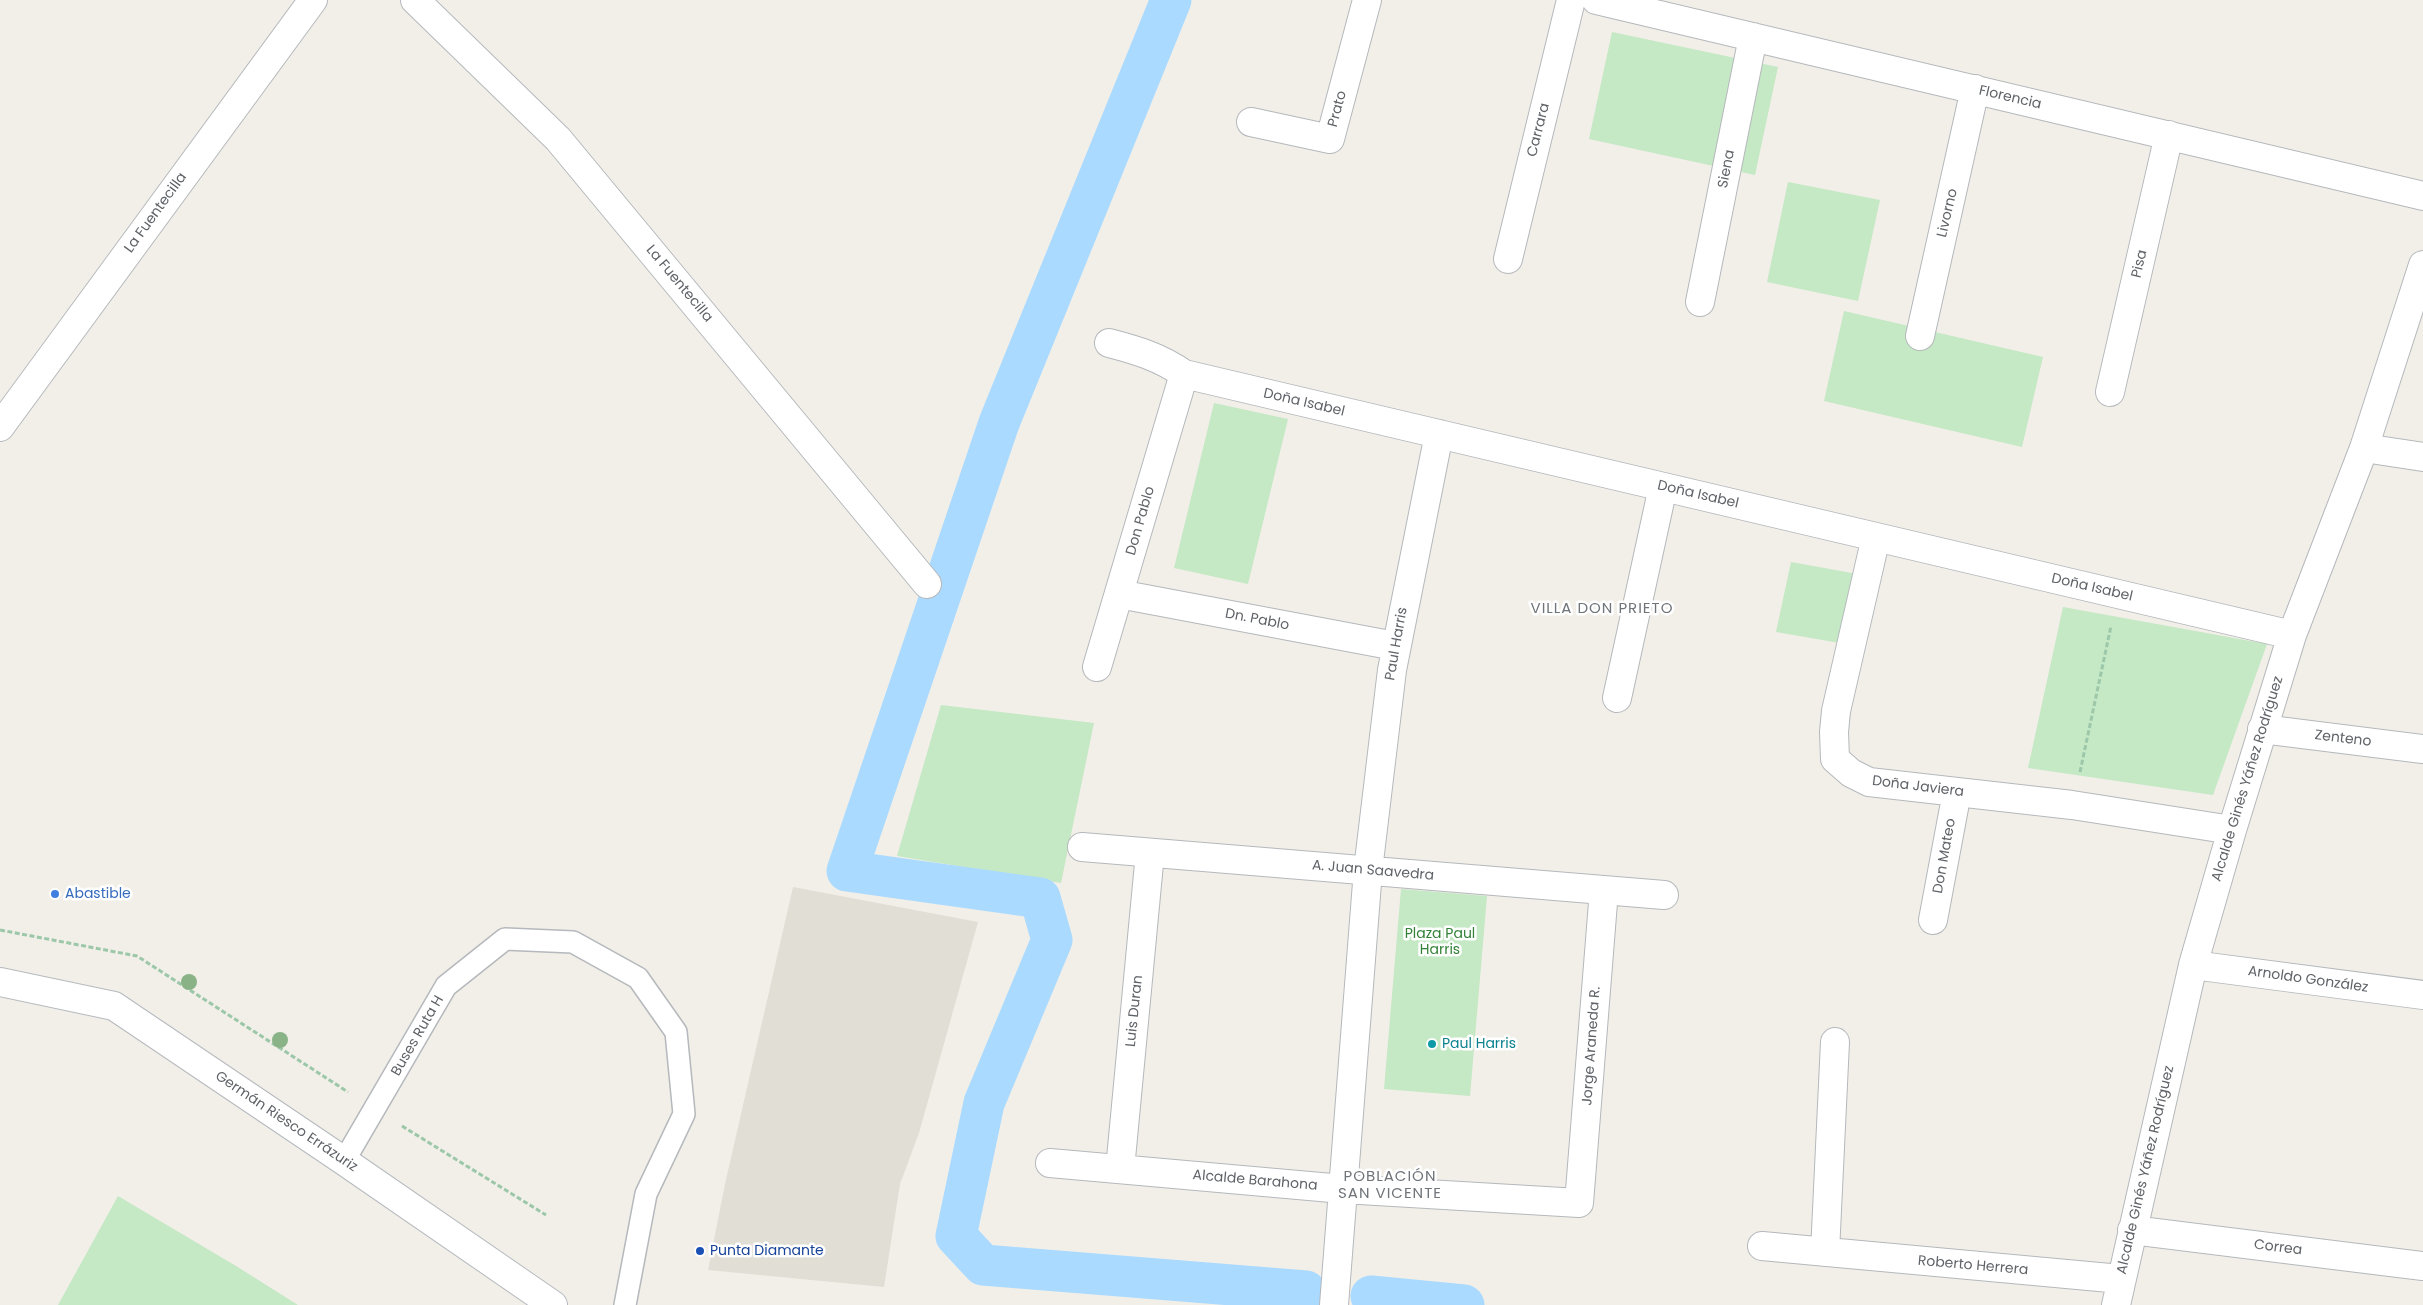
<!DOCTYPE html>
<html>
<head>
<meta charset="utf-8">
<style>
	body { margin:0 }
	canvas { display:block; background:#f1efe8 }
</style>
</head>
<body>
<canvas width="2423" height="1305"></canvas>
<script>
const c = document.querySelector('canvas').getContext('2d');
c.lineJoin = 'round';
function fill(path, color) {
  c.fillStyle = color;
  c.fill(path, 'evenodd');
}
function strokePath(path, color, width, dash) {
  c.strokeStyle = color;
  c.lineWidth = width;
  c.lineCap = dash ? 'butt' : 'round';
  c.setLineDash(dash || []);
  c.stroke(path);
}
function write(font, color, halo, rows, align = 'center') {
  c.font = font + ' Poppins,sans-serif';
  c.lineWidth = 5;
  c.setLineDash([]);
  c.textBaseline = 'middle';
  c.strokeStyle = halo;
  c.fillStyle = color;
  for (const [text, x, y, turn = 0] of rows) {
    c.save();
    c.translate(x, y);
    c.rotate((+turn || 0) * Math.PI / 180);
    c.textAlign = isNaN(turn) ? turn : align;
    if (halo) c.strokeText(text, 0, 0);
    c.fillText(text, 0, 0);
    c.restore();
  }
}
fill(new Path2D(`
	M793 887 978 922 919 1133 900 1184 884 1287 708 1270 725 1184Z`), '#e1ded6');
fill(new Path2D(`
	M1612 32 1778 67 1755 175 1589 139Z
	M1788 182 1880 200 1858 301 1767 282Z
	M1844 311 2043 357 2022 447 1824 401Z
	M1214 403 1288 419 1248 584 1174 568Z
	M1791 562 1874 577 1857 646 1776 632Z
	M2063 607 2267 644 2213 795 2028 768Z
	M941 705 1094 723 1061 883 897 856Z
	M1401 889 1487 896 1470 1096 1384 1089Z
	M118 1196 236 1266 298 1305H58Z`), '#c5e8c5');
strokePath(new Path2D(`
	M1171 0 999 423 847 871 1040 898 1052 940 984 1103 956 1236 983 1265 1306 1291
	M1371 1296 1464 1305`), '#aadaff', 41);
const service = new Path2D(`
	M344 1161 446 986 505 939 573 942 638 978 676 1032 684 1114 646 1194 625 1305`);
const minor = new Path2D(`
	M415 0 558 139 927 584
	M1596 0 2423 196
	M1251 122 1330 139 1367 0
	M1508 259 1571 0
	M1700 302 1753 37
	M1920 336 1975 89
	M1109 343C1136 350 1160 357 1184 374L2292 635
	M2110 392 2169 135
	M0 427 313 0
	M2364 448 2423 457
	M1876 537 1836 711 1834 732 1835 759 1851 773 1869 782 2072 805 2232 830
	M1119 594 1395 646
	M1097 667 1184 374
	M1617 698 1663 487
	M2262 729 2423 749
	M1082 847 1664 895
	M1933 920 1957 792
	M2193 965 2423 995
	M1050 1163 1343 1189 1579 1203 1604 890
	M1120 1169 1150 853
	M2132 1230 2423 1266
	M1762 1246 2121 1279
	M1825 1252 1835 1042
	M1334 1305 1368 870 1392 670 1439 434
	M2116 1305 2193 965 2232 830 2292 635 2364 448 2423 265`);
const secondary = new Path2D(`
	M0 982 114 1006 344 1161 553 1305`);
strokePath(service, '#b5b8bc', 24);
strokePath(minor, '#b5b8bc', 30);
strokePath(secondary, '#b6babf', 30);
strokePath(new Path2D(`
	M2080 772 2111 626
	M0 930 137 956 348 1092
	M402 1126 546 1215`), '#9cc7a9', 3, [5, 2.5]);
strokePath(service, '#fff', 21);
strokePath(minor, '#fff', 28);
strokePath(secondary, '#fff', 28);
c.fillStyle = '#89b387';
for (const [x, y] of [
	[189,982],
	[280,1040]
]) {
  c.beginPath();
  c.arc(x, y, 8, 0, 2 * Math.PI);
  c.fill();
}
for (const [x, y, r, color] of [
	[55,894,5,"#3f7fe0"],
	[1432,1044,5,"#0f9aa8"],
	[700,1251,5,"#1a4fb4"]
]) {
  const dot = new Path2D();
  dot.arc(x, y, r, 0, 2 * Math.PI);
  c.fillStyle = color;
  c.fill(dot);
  strokePath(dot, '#fff', 2);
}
write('14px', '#5f6368', '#fff', [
	["Florencia",2010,98,13],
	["Prato",1338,109,-75],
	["Carrara",1539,130,-76],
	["Siena",1727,169,-79],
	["La Fuentecilla",156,213,-54],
	["Livorno",1948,213,-77],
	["Pisa",2140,264,-77],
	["La Fuentecilla",679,284,50],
	["Doña Isabel",1304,403,13],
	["Doña Isabel",1698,495,13],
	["Don Pablo",1141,521,-74],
	["Doña Isabel",2092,588,13],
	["Dn. Pablo",1257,620,11],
	["Paul Harris",1397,644,-80],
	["Zenteno",2343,739,7],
	["Alcalde Ginés Yáñez Rodríguez",2248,779,-73],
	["Doña Javiera",1918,787,7],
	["Don Mateo",1945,856,-80],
	["A. Juan Saavedra",1373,871,5],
	["Arnoldo González",2308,980,8],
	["Luis Duran",1135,1011,-84],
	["Buses Ruta H",418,1036,-60],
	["Jorge Araneda R.",1592,1046,-86],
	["Germán Riesco Errázuriz",286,1122,34],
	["Alcalde Ginés Yáñez Rodríguez",2146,1170,-77],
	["Alcalde Barahona",1255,1181,5],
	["Correa",2278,1248,7],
	["Roberto Herrera",1973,1266,5]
]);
write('14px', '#366cbe', '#fff', [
	["Abastible",65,894]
], 'left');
write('14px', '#348238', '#fff', [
	["Plaza Paul",1440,934],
	["Harris",1440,950]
]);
write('14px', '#0d838f', '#fff', [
	["Paul Harris",1442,1044]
], 'left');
write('14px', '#164399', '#fff', [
	["Punta Diamante",710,1251]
], 'left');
c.letterSpacing = '1px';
write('15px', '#70757a', '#fff', [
	["VILLA DON PRIETO",1602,609],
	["POBLACIÓN",1390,1177],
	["SAN VICENTE",1390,1194]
]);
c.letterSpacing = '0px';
</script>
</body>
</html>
